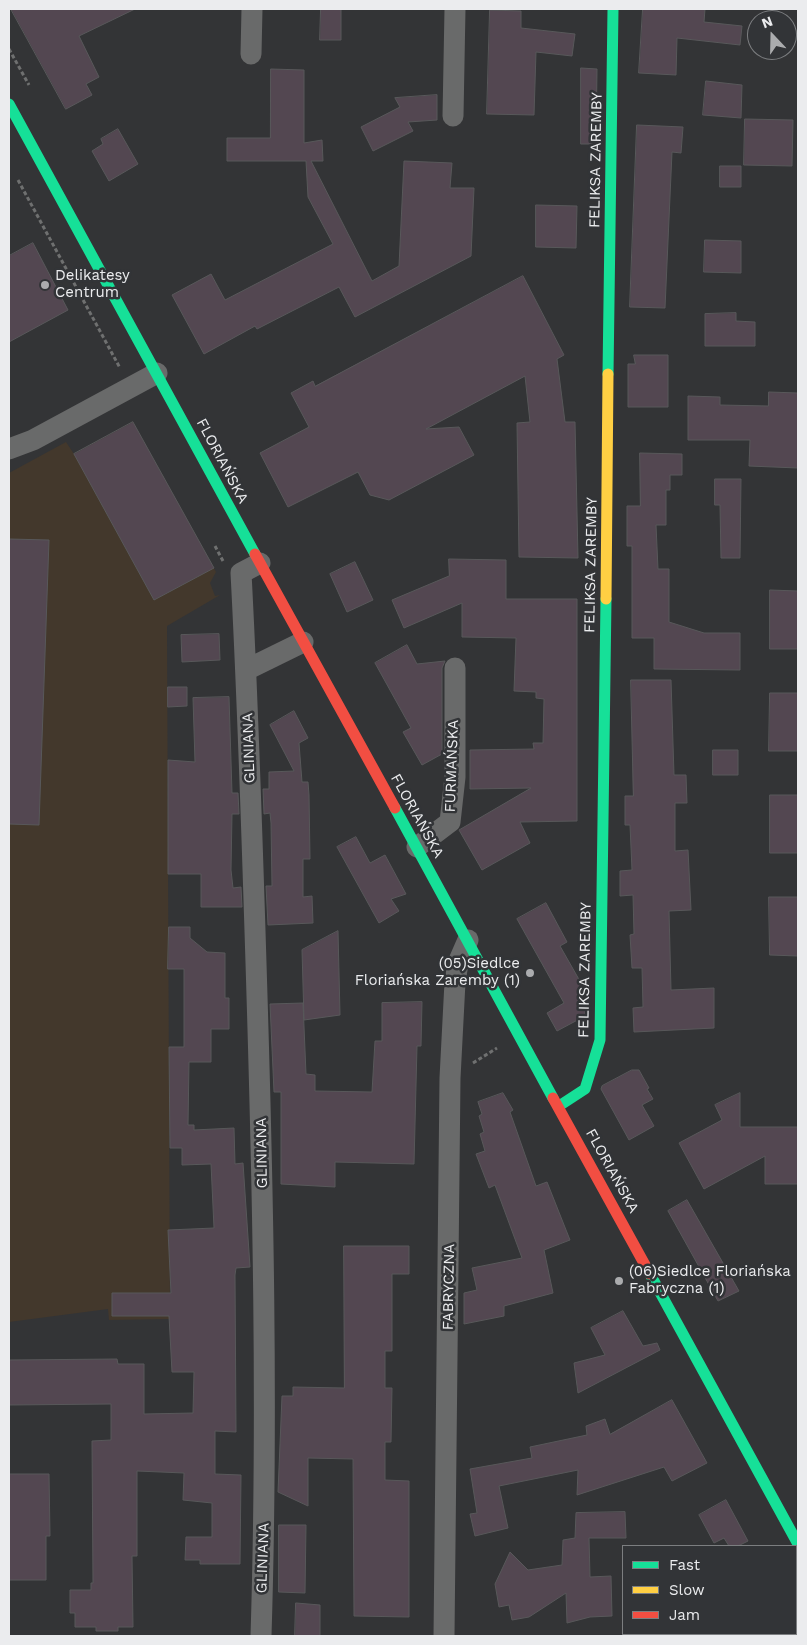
<!DOCTYPE html>
<html>
<head>
<meta charset="utf-8">
<style>
	body { margin:0 }
	#map { position:relative; width:807px; height:1645px; overflow:hidden; background:#333436; font-family:"Work Sans",sans-serif }
	canvas { display:block }
	.frame { position:absolute; inset:0; border:10px solid #ebecee; pointer-events:none }
	.legend { position:absolute; left:622px; top:1545px; width:175px; height:90px; box-sizing:border-box; background:#323437; border:1px solid #7c7e80; margin:0; padding:6px 9px; list-style:none; font-size:15px; color:#ebecee }
	.legend li { display:flex; align-items:center; gap:10px; height:25px }
	.legend b { width:25px; border:1px solid #7c7e80 }
	.north { position:absolute; left:747px; top:10px; width:50px; height:50px; box-sizing:border-box; background:#323437; border:1px solid #7c7e80; border-radius:50%; rotate:339deg; font-size:14px; font-weight:700; line-height:20px; text-align:center; color:#ebecee }
	.north::after { content:''; display:block; margin:auto; width:18px; height:22px; background:#abacae; clip-path:polygon(50% 0,100% 100%,50% 72%,0 100%) }
</style>
</head>
<body>
<div id="map">
<canvas width="807" height="1645"></canvas>
<div class="frame"></div>
<ul class="legend">
<li><b style="height:6px;background:#16e098"></b>Fast</li>
<li><b style="height:6px;background:#ffcf43"></b>Slow</li>
<li><b style="height:6px;background:#f24e42"></b>Jam</li>
</ul>
<div class="north">N</div>
</div>
<script>
const c = document.querySelector('canvas').getContext('2d');
c.lineJoin = 'round';
function fill(path, color) {
  c.fillStyle = color;
  c.fill(path, 'evenodd');
}
function strokePath(path, color, width, dash) {
  c.strokeStyle = color;
  c.lineWidth = width;
  c.lineCap = dash ? 'butt' : 'round';
  c.setLineDash(dash || []);
  c.stroke(path);
}
function write(font, color, halo, rows, align = 'center') {
  c.font = font + ' "Work Sans",sans-serif';
  c.lineWidth = 5;
  c.setLineDash([]);
  c.textBaseline = 'middle';
  c.strokeStyle = halo;
  c.fillStyle = color;
  for (const [text, x, y, turn = 0] of rows) {
    c.save();
    c.translate(x, y);
    c.rotate((+turn || 0) * Math.PI / 180);
    c.textAlign = isNaN(turn) ? turn : align;
    if (halo) c.strokeText(text, 0, 0);
    c.fillText(text, 0, 0);
    c.restore();
  }
}
fill(new Path2D(`
	M133 422 216 572 210 583 215 596 220 595 167 626 170 1319 109 1320 108 1309 9 1322V473L66 442 74 454Z`), '#43382c');
const building = new Path2D(`
	M11 9H135L79 36 99 77 86 84 92 95 66 109Z
	M321 9H341V40H320Z
	M643 9H705L704 22 742 26 740 45 677 38 676 75 639 73Z
	M490 10 521 11V28L575 34 572 56 536 52 534 115 487 114Z
	M581 68 597 69 596 144H581Z
	M271 69 304 70V143L322 140 323 161H311L372 281 399 266 404 161 452 163 450 188H474L471 256 355 317 339 287 257 329 255 326 204 354 172 295 211 274 225 300 333 244 308 197 306 161H227V138H270Z
	M706 81 742 85 741 118 703 115Z
	M437 95V120L408 122 413 131 373 151 361 127 400 107 395 98Z
	M745 119 793 120 792 166 744 165Z
	M637 125 683 127 681 153 672 152 665 308 630 307Z
	M118 129 138 164 109 181 92 151 103 144 101 139Z
	M720 166H741V187H720Z
	M536 205 577 206 576 248 536 247Z
	M705 240 741 241V273L704 272Z
	M33 243 68 310 9 342V256Z
	M523 276 564 355 557 359 565 422H575L578 558 519 557 517 423 530 422 525 376 426 429 459 427 474 455 389 500 370 495 358 472 288 507 260 453 309 427 291 393 313 381 315 386Z
	M736 313V321L755 322V346H705V314Z
	M634 355H668V407H628V364H635Z
	M769 392 798 393V468L749 466 750 440H688V396L720 397V405L768 406Z
	M133 422 214 568 154 600 74 454Z
	M640 453 682 454V475H670V490H666V525H656L658 569H669V622L704 633H740V670L654 669V638H632V546H627V506H640Z
	M715 479H741L740 558H721L720 505H715Z
	M9 539 49 540 39 825 9 824Z
	M449 559 506 560V599H577V821L520 822 530 843 482 870 459 830 531 788 470 789V750L534 749 533 743H543L544 699 536 698V692L514 691 516 638 462 637V603L404 628 392 600 449 576Z
	M355 562 373 600 347 612 330 574Z
	M770 590 798 591V649H770Z
	M219 634 220 660 182 662 181 635Z
	M407 645 417 664 445 661 442 668V754L422 765 403 732 411 728 375 663Z
	M631 680H671L674 775H686L687 803H675V851L688 850 691 910 669 911 671 990 714 988V1028L634 1032 633 1008 643 1007 642 968H632L630 935 634 934 633 895 620 896V871L632 870 630 825H625V796H633Z
	M168 687H187V706L168 707Z
	M770 693H798V751H769Z
	M229 697 232 793H238L239 814H232L231 870 233 888 241 887 242 907H201V874H168V760L195 762 193 698Z
	M294 711 308 738 299 743 302 782H308L309 795 310 859H303V897L312 896 313 923 268 925 266 886H272L271 823 270 813 264 814 263 789H269V772L294 771 270 725Z
	M713 750H738V775H713Z
	M770 795H798V853H770Z
	M356 837 370 863 385 855 406 894 391 899 399 911 379 923 337 847Z
	M769 897H798V956L770 955Z
	M546 903 567 942 560 946 585 990V1016L557 1031 547 1013 564 1003 517 919Z
	M169 927H190V938L207 952 225 953V998H229V1029H211V1062H189L188 1125H194V1130L234 1128 235 1164 243 1163 250 1267 236 1268 235 1275 236 1432 215 1431V1474L241 1475 240 1564H200V1560H185L186 1537H212V1503L183 1500 184 1473 137 1471V1556H132L133 1627H118V1631H96V1627H75V1613H70V1590H91V1583H93L92 1441 111 1440V1404L9 1405V1360L117 1359 118 1364H144V1414L193 1413 194 1372H172L169 1316H112V1293H171L168 1230 214 1228 211 1164 182 1165V1148H170L169 1047H184V969H168Z
	M338 931 340 1015 304 1020 302 950Z
	M422 1002 421 1046H417L414 1164 335 1162V1187L281 1184V1092H274L270 1004 303 1003 306 1074 315 1075V1091L372 1092 375 1041H382V1003Z
	M632 1070H639L649 1088 647 1089 653 1099 642 1105 654 1126 629 1140 601 1089 602 1086Z
	M503 1093 513 1110 510 1112 536 1186 547 1182 570 1240 544 1250 553 1293 504 1306V1316L464 1324V1293L477 1290 472 1268 522 1258 495 1185 489 1188 476 1154 485 1151 480 1134 484 1132 479 1116 482 1114 478 1102Z
	M740 1093V1127H798V1184H765V1156L704 1189 679 1143 722 1120 715 1105Z
	M687 1200 739 1291 718 1301 668 1211Z
	M344 1246H409V1274H392V1351H385V1388H392L391 1442H385V1480L409 1481V1617L354 1616 353 1459 308 1458V1506L278 1492 282 1396H293V1387L344 1388Z
	M623 1311 643 1346 657 1343 660 1350 578 1393 574 1363 605 1355 591 1328Z
	M672 1400 707 1463 672 1481 664 1467 577 1495 578 1470 499 1486 508 1528 475 1536 470 1514 477 1513 470 1469 532 1458 530 1447 587 1435 586 1426 605 1419 610 1434Z
	M9 1474H49L50 1536H46V1580H9Z
	M726 1500 748 1541 738 1546H729L724 1538 714 1543 699 1515Z
	M625 1512 626 1538H589L590 1577 611 1576 612 1616 590 1617 567 1623 566 1593 529 1617 512 1620 509 1605 499 1607 495 1584 510 1552 528 1570 562 1565 563 1540 575 1538 576 1513Z
	M279 1525H306L305 1593 279 1592Z
	M296 1603 320 1605V1636H295Z`);
fill(building, '#534751');
strokePath(building, '#58585a', 1);
strokePath(new Path2D(`
	M9 49 29 85
	M18 180 120 368
	M215 546 223 561
	M473 1063 497 1048`), '#6f7070', 3, [4, 2.5]);
strokePath(new Path2D(`
	M251 54 252 9
	M453 116 455 9
	M9 449 33 440 157 373
	M260 563 241 573C248 703 252 833 256 963 263 1187 268 1412 261 1636
	M246 670 303 642
	M417 847 450 822 455 777V668
	M444 1636 450 1078 455 982 458 963 468 940`), '#696a6a', 21);
strokePath(new Path2D(`
	M9 104 255 554
	M608 374 613 9
	M395 808 553 1098
	M559 1106 585 1089 600 1040 606 599
	M650 1274 798 1544`), '#16e098', 11);
strokePath(new Path2D(`
	M606 599 608 374`), '#ffcf43', 11);
strokePath(new Path2D(`
	M255 554 395 808
	M553 1098 650 1274`), '#f24e42', 11);
for (const [x, y, r, color] of [
	[45,285,5,"#abacae"],
	[530,973,5,"#abacae"],
	[619,1281,5,"#abacae"]
]) {
  const dot = new Path2D();
  dot.arc(x, y, r, 0, 2 * Math.PI);
  c.fillStyle = color;
  c.fill(dot);
  strokePath(dot, '#323437', 2);
}
write('15px', '#ebecee', '#323437', [
	["FELIKSA ZAREMBY",596,160,-89],
	["FLORIAŃSKA",222,461,62],
	["FELIKSA ZAREMBY",591,565,-89],
	["GLINIANA",249,748,-92],
	["FURMAŃSKA",452,766,-88],
	["FLORIAŃSKA",417,816,61],
	["FELIKSA ZAREMBY",585,970,-89],
	["GLINIANA",262,1153,-91],
	["FLORIAŃSKA",612,1171,61],
	["FABRYCZNA",449,1287,-89],
	["GLINIANA",263,1558,-88]
]);
write('15px', '#ebecee', '#323437', [
	["Delikatesy",55,276],
	["Centrum",55,293],
	["(05)Siedlce",520,964,"right"],
	["Floriańska Zaremby (1)",520,981,"right"],
	["(06)Siedlce Floriańska",629,1272],
	["Fabryczna (1)",629,1289]
], 'left');
</script>
</body>
</html>
